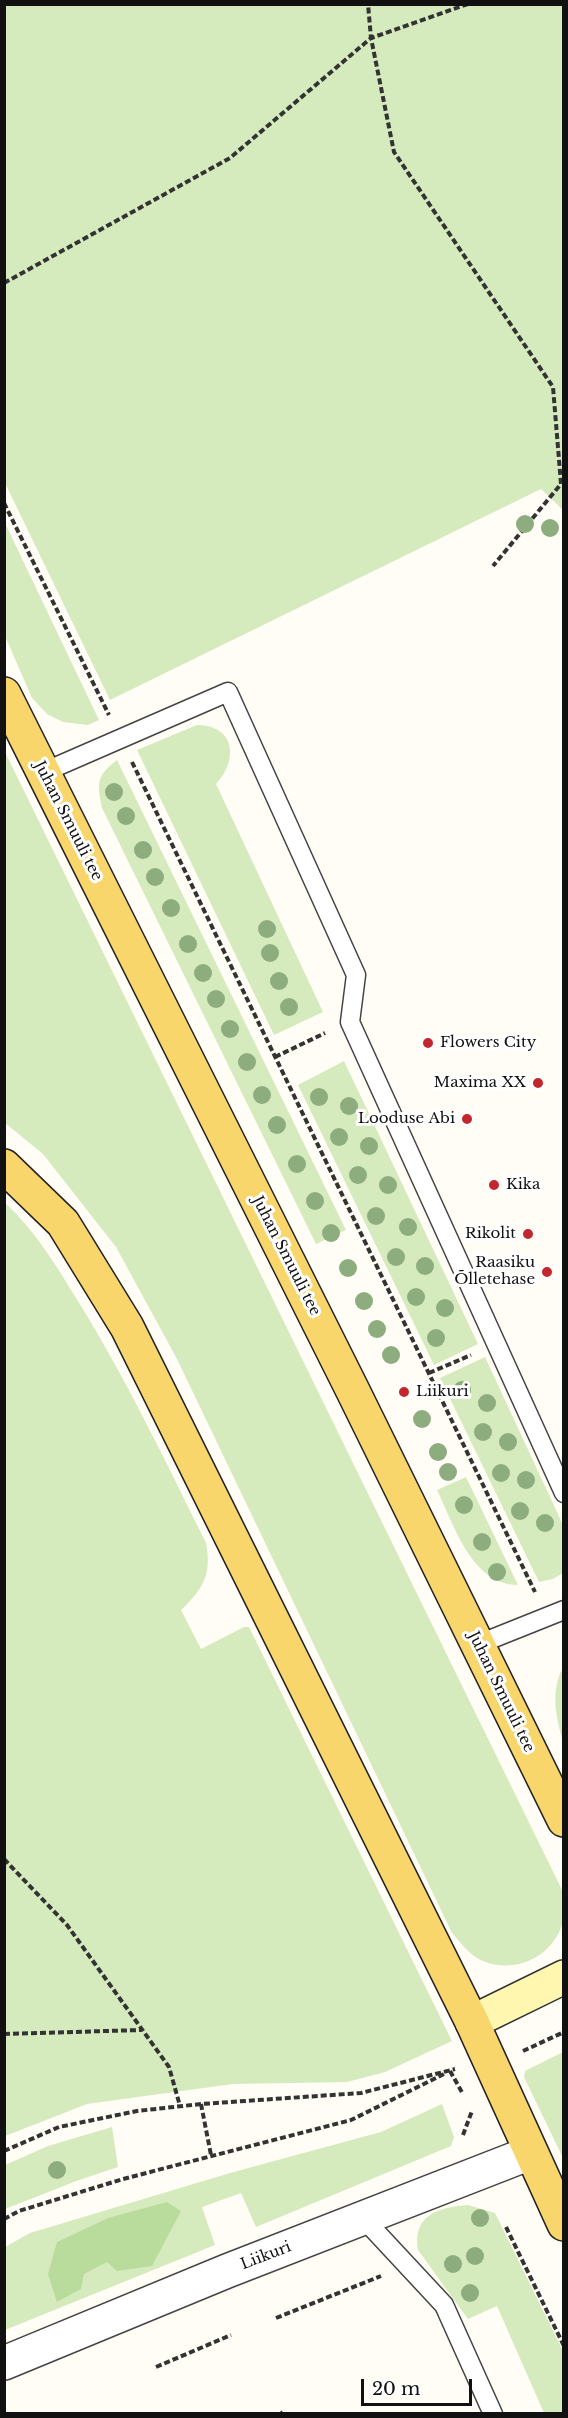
<!DOCTYPE html>
<html>
<head>
<meta charset="utf-8">
<style>
	body { margin:0 }
	#map { position:relative; width:568px; height:2418px; overflow:hidden; background:#fffdf5; font-family:"Libre Baskerville",serif }
	canvas { display:block }
	.frame { position:absolute; inset:0; border:6px solid #111; pointer-events:none }
	.scale { position:absolute; left:361px; top:2379px; width:111px; height:27px; box-sizing:border-box; border:3px solid #111; border-top:0; padding-left:8px; font-size:18px; line-height:21px; white-space:nowrap; color:#111; -webkit-text-stroke:4px #fff; paint-order:stroke }
</style>
</head>
<body>
<div id="map">
<canvas width="568" height="2418"></canvas>
<div class="frame"></div>
<div class="scale">20 m</div>
</div>
<script>
const c = document.querySelector('canvas').getContext('2d');
c.lineJoin = 'round';
function fill(path, color) {
  c.fillStyle = color;
  c.fill(path, 'evenodd');
}
function strokePath(path, color, width, dash) {
  c.strokeStyle = color;
  c.lineWidth = width;
  c.lineCap = dash ? 'butt' : 'round';
  c.setLineDash(dash || []);
  c.stroke(path);
}
function write(font, color, halo, rows, align = 'center') {
  c.font = font + ' "Libre Baskerville",serif';
  c.lineWidth = 6;
  c.setLineDash([]);
  c.textBaseline = 'middle';
  c.strokeStyle = halo;
  c.fillStyle = color;
  for (const [text, x, y, turn = 0] of rows) {
    c.save();
    c.translate(x, y);
    c.rotate((+turn || 0) * Math.PI / 180);
    c.textAlign = isNaN(turn) ? turn : align;
    if (halo) c.strokeText(text, 0, 0);
    c.fillText(text, 0, 0);
    c.restore();
  }
}
fill(new Path2D(`
	M5 4 563 5V510L541 489 110 700 5 483Z
	M5 523 99 720 88 725 63 722 47 714 32 698 5 636Z
	M197 725C235 725 239 760 216 784L323 1012 274 1035 137 750Z
	M5 752 563 1892C564 1903 565 1915 562 1925 551 1958 514 1974 483 1961 470 1956 461 1943 452 1933L177 1359 116 1247 43 1154 5 1123Z
	M117 760 346 1230 316 1244 102 808C97 783 96 776 117 760Z
	M344 1061 478 1344 434 1365 298 1085Z
	M5 1203C37 1232 60 1272 83 1309 129 1385 167 1464 206 1543 212 1575 203 1589 181 1610L201 1649 244 1627H249L452 2041 385 2072 347 2082 233 2084 87 2104 5 2136Z
	M485 1357 563 1525V1573L553 1579 539 1582 440 1378Z
	M466 1477 518 1585C472 1585 454 1525 437 1490Z
	M561 1671 564 1676 563 1741C556 1719 551 1694 561 1671Z
	M563 2052V2158L524 2077 525 2071Z
	M442 2104 454 2137 451 2146 256 2227 241 2193 202 2207 215 2245 5 2330V2247L30 2233 230 2173 381 2132Z
	M112 2127 118 2167 79 2180 5 2209V2165L48 2146Z
	M468 2205 495 2213 563 2351V2413H544L497 2306 468 2319 418 2250C412 2215 439 2207 468 2205Z`), '#d5ebbd');
fill(new Path2D(`
	M167 2202 181 2211 152 2266 117 2271 107 2262 84 2274 81 2289 57 2302 48 2274 57 2242 108 2218Z`), '#b9dc9c');
const lane = new Path2D(`
	M44 772 228 692 356 975 350 1022 564 1493
	M479 1644 564 1610
	M363 2218 444 2305 493 2414`);
const street = new Path2D(`
	M4 2363 227 2271 530 2153`);
const secondary = new Path2D(`
	M472 2022 564 1977`);
const primary = new Path2D(`
	M4 694 352 1389 564 1820
	M4 1166 63 1223 127 1327 472 2022 564 2224`);
strokePath(lane, '#444', 21);
strokePath(street, '#444', 36);
strokePath(secondary, '#333', 36);
strokePath(primary, '#222', 36);
strokePath(new Path2D(`
	M468 4 371 38 394 152 553 387 561 484 493 566
	M4 283 230 158 371 38 368 4
	M4 503 109 715
	M132 762 535 1592
	M275 1057 325 1033
	M429 1373 471 1355
	M4 1859 67 1925 169 2067 180 2106
	M4 2034 141 2030
	M523 2051 564 2032
	M450 2071 463 2094
	M201 2104 211 2155
	M463 2135 472 2111
	M4 2151 59 2127 137 2111 201 2104 361 2093 455 2069
	M4 2219 19 2211 123 2179 351 2120 444 2074
	M506 2227 564 2346
	M276 2318 381 2276
	M156 2367 231 2335
	M280 2412 282 2414`), '#333', 4, [6, 3]);
strokePath(lane, '#fff', 18);
strokePath(street, '#fff', 33);
strokePath(secondary, '#fff6b0', 33);
strokePath(primary, '#f9d66b', 33);
c.fillStyle = '#8dad7f';
for (const [x, y] of [
	[525,524],
	[550,528],
	[114,792],
	[126,816],
	[143,850],
	[155,877],
	[171,908],
	[267,929],
	[188,944],
	[270,953],
	[203,973],
	[279,981],
	[216,999],
	[289,1007],
	[230,1029],
	[247,1062],
	[262,1095],
	[319,1097],
	[349,1106],
	[277,1125],
	[339,1137],
	[369,1146],
	[297,1164],
	[358,1175],
	[388,1185],
	[315,1201],
	[376,1216],
	[408,1227],
	[331,1233],
	[396,1257],
	[425,1266],
	[348,1268],
	[416,1297],
	[364,1301],
	[445,1308],
	[377,1329],
	[436,1338],
	[391,1355],
	[462,1390],
	[487,1403],
	[422,1419],
	[483,1432],
	[508,1442],
	[438,1452],
	[448,1472],
	[501,1473],
	[526,1480],
	[464,1505],
	[520,1511],
	[545,1523],
	[482,1542],
	[497,1572],
	[57,2170],
	[480,2218],
	[475,2256],
	[453,2264],
	[470,2293]
]) {
  c.beginPath();
  c.arc(x, y, 9, 0, 2 * Math.PI);
  c.fill();
}
for (const [x, y, r, color] of [
	[428,1043,6,"#c4262e"],
	[538,1083,6,"#c4262e"],
	[467,1119,6,"#c4262e"],
	[494,1185,6,"#c4262e"],
	[528,1234,6,"#c4262e"],
	[547,1272,6,"#c4262e"],
	[404,1392,6,"#c4262e"]
]) {
  const dot = new Path2D();
  dot.arc(x, y, r, 0, 2 * Math.PI);
  c.fillStyle = color;
  c.fill(dot);
  strokePath(dot, '#fff', 2);
}
write('15px', '#111', '#fff', [
	["Juhan Smuuli tee",68,821,63],
	["Juhan Smuuli tee",286,1256,63],
	["Juhan Smuuli tee",501,1692,64],
	["Liikuri",266,2256,-21]
]);
write('15px', '#111', '#fff', [
	["Flowers City",440,1043,"left"],
	["Maxima XX",526,1083],
	["Looduse Abi",455,1119],
	["Kika",506,1185,"left"],
	["Rikolit",516,1234],
	["Raasiku",535,1263],
	["Õlletehase",535,1280],
	["Liikuri",416,1392,"left"]
], 'right');
</script>
</body>
</html>
